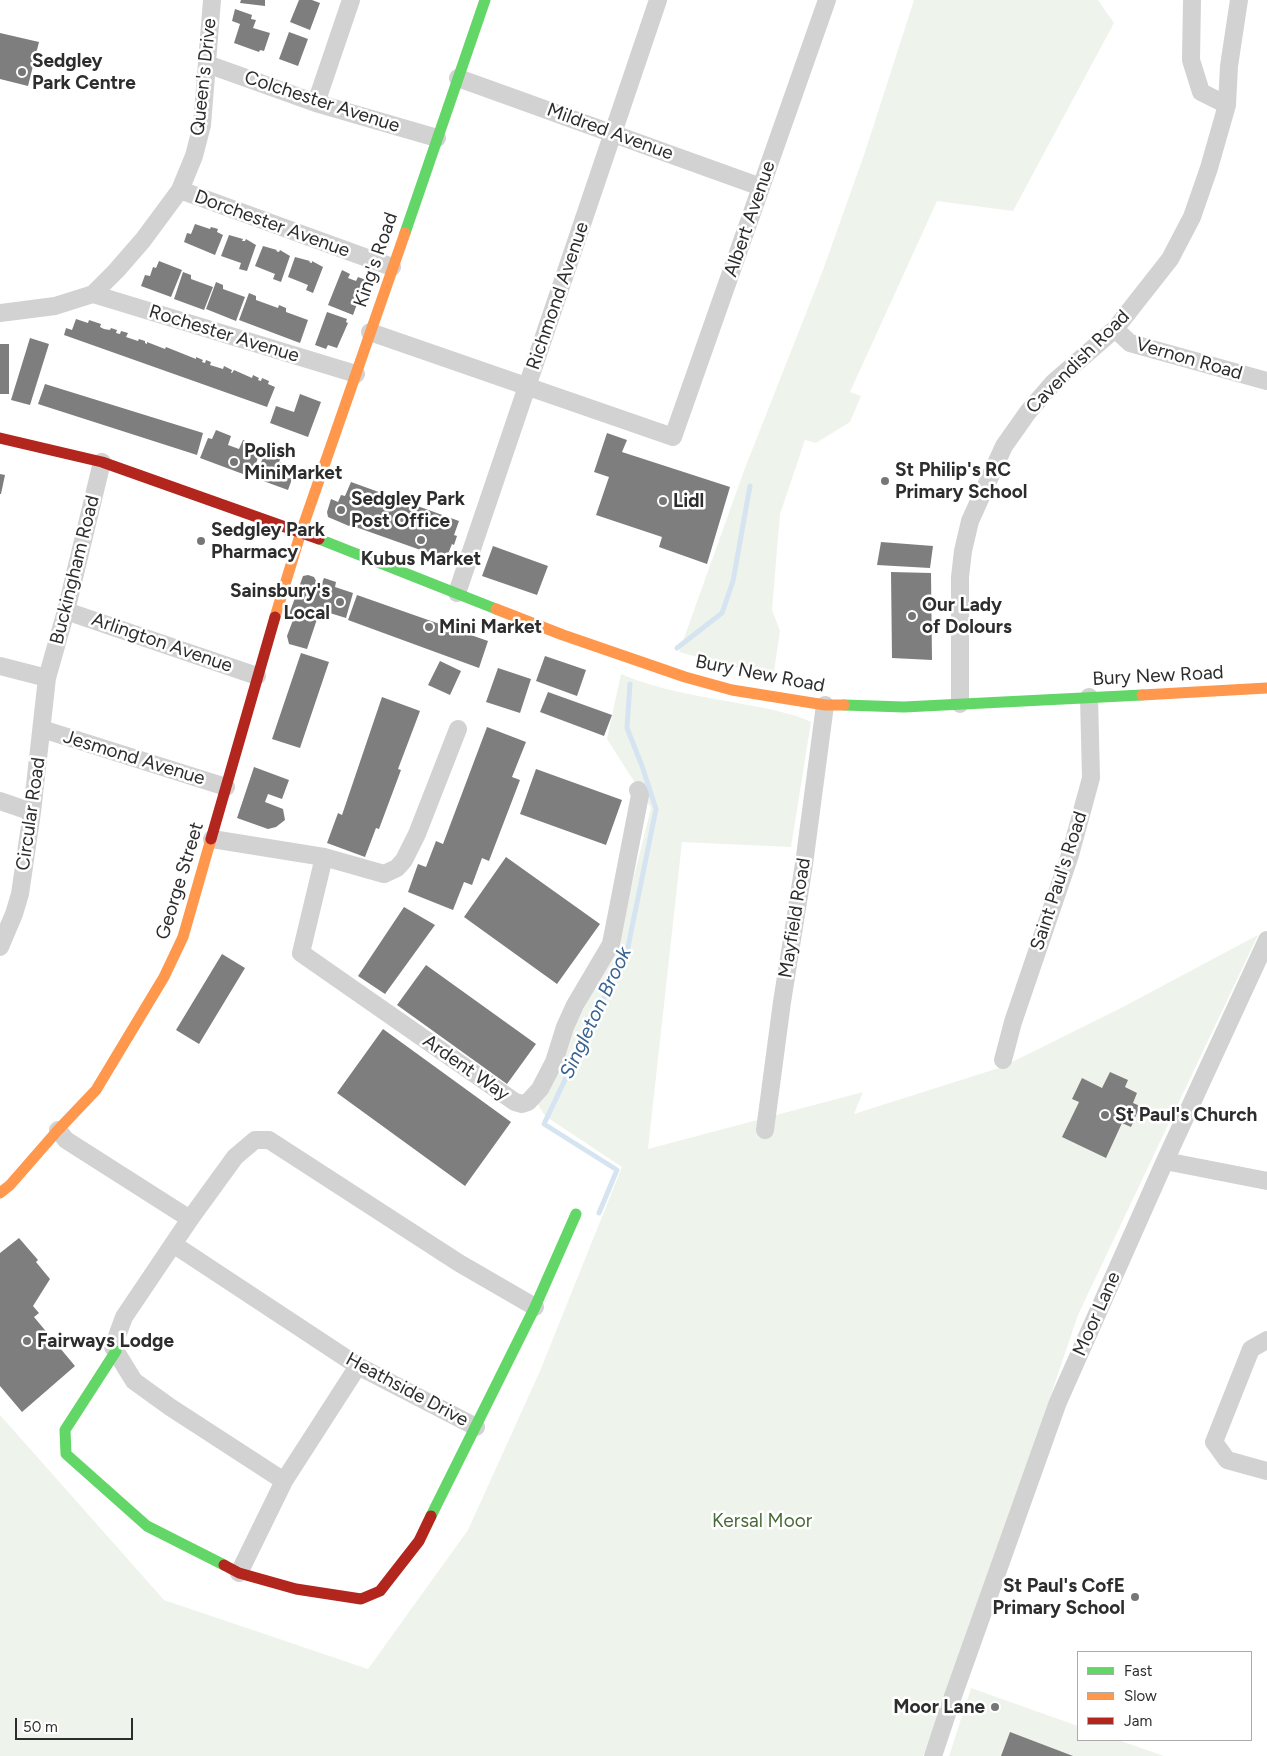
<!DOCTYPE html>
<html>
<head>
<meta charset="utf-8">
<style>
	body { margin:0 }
	#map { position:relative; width:1267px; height:1756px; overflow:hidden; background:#fff; font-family:Figtree,sans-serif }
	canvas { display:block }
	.legend { position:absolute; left:1077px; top:1651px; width:175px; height:90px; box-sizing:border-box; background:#fff; border:1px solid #ababab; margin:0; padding:6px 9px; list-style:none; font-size:15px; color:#2d2d2d }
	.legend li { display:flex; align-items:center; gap:10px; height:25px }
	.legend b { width:25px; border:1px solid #ababab }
	.scale { position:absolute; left:15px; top:1718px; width:118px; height:22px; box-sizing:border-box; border:2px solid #2d2d2d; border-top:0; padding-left:6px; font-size:15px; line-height:18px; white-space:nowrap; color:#2d2d2d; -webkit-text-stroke:4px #fff; paint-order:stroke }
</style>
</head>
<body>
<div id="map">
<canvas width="1267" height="1756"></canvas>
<ul class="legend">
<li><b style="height:6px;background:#63d668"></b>Fast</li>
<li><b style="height:6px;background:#ff974d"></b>Slow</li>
<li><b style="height:6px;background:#b3261e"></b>Jam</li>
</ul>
<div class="scale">50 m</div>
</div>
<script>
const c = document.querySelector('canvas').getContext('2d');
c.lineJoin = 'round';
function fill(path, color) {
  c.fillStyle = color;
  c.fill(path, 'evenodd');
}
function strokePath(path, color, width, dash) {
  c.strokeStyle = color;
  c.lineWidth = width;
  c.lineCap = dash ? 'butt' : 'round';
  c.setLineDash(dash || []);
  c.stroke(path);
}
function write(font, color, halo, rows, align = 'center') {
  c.font = font + ' Figtree,sans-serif';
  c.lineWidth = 5;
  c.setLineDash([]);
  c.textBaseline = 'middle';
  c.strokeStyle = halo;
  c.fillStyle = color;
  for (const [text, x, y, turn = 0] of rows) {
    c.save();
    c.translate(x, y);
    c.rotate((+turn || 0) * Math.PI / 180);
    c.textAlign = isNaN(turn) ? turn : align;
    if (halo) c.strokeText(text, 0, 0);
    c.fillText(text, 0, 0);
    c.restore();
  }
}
fill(new Path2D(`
	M914 0H1098L1114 23 1013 211 937 201 850 392 861 396 850 422 816 443 805 440 780 514 772 610 780 631 773 678 679 652 745 468 823 270 865 152Z
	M621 674C661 691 706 697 748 705 770 709 791 713 811 722L791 847 682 842 648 1149 863 1092 854 1114 1002 1067 1121 1008 1258 935 1078 1315 989 1577 923 1756H0V1415L164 1600 368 1669 468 1530 540 1371 622 1167 545 1116 536 1101 617 944 651 808 607 739Z
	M971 1688 1078 1726V1740H1118L1164 1756H949Z`), '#eef4eb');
strokePath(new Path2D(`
	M677 648 722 613 733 581 750 486
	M599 1213 617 1170 544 1124 628 947 656 809 642 766 627 728 630 684`), '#d6e4f2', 5);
fill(new Path2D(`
	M241 0H265V6L240 3Z
	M299 0H312L320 3 310 30 290 22Z
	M235 9 252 15 251 19 256 20 253 28 270 33 264 51 260 50 259 52 234 43 240 24 232 21Z
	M289 32 308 39 298 66 279 59Z
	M0 33 39 42 28 86 0 79Z
	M195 224 210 229 211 227 218 229 217 232 223 235 215 255 184 242 187 233 191 234Z
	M229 235 243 239 242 241H245L246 239 256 245 247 271 239 269 241 263 221 256Z
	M263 246 277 250 276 251 279 252 280 250 290 256 281 282 273 279 275 274 255 266Z
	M295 257 310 261 309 262 312 263V261L323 267 313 293 306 290 308 285 288 277Z
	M159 261 182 270 171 297 141 286 145 275 150 276 153 267 156 268Z
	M342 270 350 274 348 278 356 281 358 277 366 280 353 315 328 305Z
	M183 272 191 275V279L213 287 204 310 174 299Z
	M216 282 223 285V289L245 297 236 321 206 309Z
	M249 293 256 296V300L278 308 279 305 286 308V312L308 320 300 343 239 320Z
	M327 312 347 319 346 322 348 323 337 348 328 345 326 349 315 345Z
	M76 319 88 323 89 320 101 324 100 327 104 329 110 330 111 328 117 330 116 333 120 334 121 331 128 333 126 337 138 341 139 339 145 341V343L147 344V342L165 349 166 347 196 359V357L203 360 202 362 205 363 206 360 211 362 210 365 223 369 224 366 232 370 231 373H232L234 370 252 378 253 375 259 378 258 380 261 381 262 378 269 381 268 384 275 387 267 407 64 335 66 328 72 330Z
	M30 338 49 344 30 405 11 400Z
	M0 344H9V394H0Z
	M45 384 203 433 197 455 38 404Z
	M300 394 321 402 308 437 270 423 276 406 294 412Z
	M216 430 231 436 228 445 239 449 243 440 256 445 253 453 259 455 251 477 200 458 208 438 212 439Z
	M607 433 627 440 622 452 730 487 707 564 659 547 662 537 596 515 609 477 594 472Z
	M267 447 283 453 279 462 296 468 288 490 255 478Z
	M0 474 5 475 1 494H0Z
	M351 482 459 521 454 535 457 536 454 545 452 544 446 559 350 525 349 526 328 517 327 512 331 499 338 502 341 495 345 496Z
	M881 542 933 546 930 568 877 565Z
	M493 546 548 566 537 595 482 576Z
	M891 572 931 573 932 660 892 658Z
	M308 575 314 577 316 581 322 583 324 578 336 582 335 587 353 593 346 618 320 610 307 649 289 644 287 636 293 620 288 617 303 576Z
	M357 595 488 641 479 668 348 620Z
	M301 653 329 662 300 748 272 739Z
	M545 656 586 670 577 696 536 681Z
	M440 661 461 671 450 695 428 685Z
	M498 668 531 679 520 713 486 702Z
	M548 692 612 715 604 736 540 712Z
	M382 697 420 711 398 769 401 770 379 829 376 828 365 857 327 843 338 813 342 815Z
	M487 727 526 742 512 777 520 780 489 861 482 858 472 885 464 882 453 910 408 892 418 864 426 867 436 841 443 844Z
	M254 767 289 780 282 799 268 794 265 802 283 809 285 820 276 827 268 829 237 818Z
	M536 769 622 800 606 845 520 814Z
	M506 857 600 924 557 984 464 917Z
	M404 907 435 925 385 994 358 976Z
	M222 954 245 968 199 1044 176 1030Z
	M426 965 536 1044 507 1084 397 1005Z
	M383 1029 511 1122 465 1186 337 1093Z
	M1110 1072 1128 1080 1125 1087 1137 1093 1133 1103 1140 1106 1131 1127 1122 1123 1106 1158 1062 1137 1079 1102 1072 1099 1082 1078 1102 1088Z
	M19 1238 38 1260 36 1262 50 1279 33 1306 39 1313 34 1317 75 1366 22 1412 0 1386V1253Z
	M1010 1732 1073 1756H1001Z`), '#7e7e7e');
strokePath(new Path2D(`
	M1192 0 1191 60 1201 92 1227 105
	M207 64 316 103 437 138
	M458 78 761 187
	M316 103 351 0
	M180 190 392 267
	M93 294 356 374
	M0 313 55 306 93 294 116 271 143 240 180 190 194 156 202 125 212 0
	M1115 329 1130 343 1267 381
	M370 332 673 437 827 0
	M457 593 658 0
	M66 611 257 676
	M0 666 47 678
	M960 704V577L963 551 970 521 1004 446 1028 412 1054 382 1115 329 1170 259 1192 217 1209 168 1227 105 1229 66 1239 0
	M42 729 226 787
	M0 801 32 812
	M212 839 324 857 384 874 397 868 404 860 417 834 458 729
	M324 857 301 953 515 1102 522 1104 528 1102 540 1089 554 1062 565 1027 575 1005 611 944 640 795 638 790
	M0 947 14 914 20 894 32 812 47 678 66 611 102 462
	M1003 1060 1013 1022 1070 855 1091 778 1089 697
	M58 1130 66 1140 190 1219
	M765 1130 782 1002 804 864 825 705
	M1165 1161 1267 1181
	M173 1244 358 1366 476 1427
	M1267 1340 1251 1349 1214 1442 1227 1460 1267 1471
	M284 1481 170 1407 134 1381 113 1347 124 1317 190 1219 235 1157 255 1140H269L459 1263 535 1307
	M239 1573 284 1481 358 1366
	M933 1756 952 1699 1058 1402 1165 1161 1267 940`), '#d2d2d2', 18);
strokePath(new Path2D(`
	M405 233 485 0
	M319 539 496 609
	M844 705 904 707 1142 695
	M116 1351 65 1430 66 1454 147 1526 224 1565
	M431 1516 535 1307 576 1214`), '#63d668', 11);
strokePath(new Path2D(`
	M496 609 563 635 685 677 732 690 825 705H844
	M275 617 301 532 405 233
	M1142 695 1267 688
	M0 1193 10 1185 58 1130 96 1090 164 977 183 937 211 839`), '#ff974d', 11);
strokePath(new Path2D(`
	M0 438 102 462 319 539
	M211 839 275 617
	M224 1565 239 1573 296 1589 361 1599 380 1591 419 1541 431 1516`), '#b3261e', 11);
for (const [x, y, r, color] of [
	[22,72,5,"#767676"],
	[234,462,5,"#767676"],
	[885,481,5,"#767676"],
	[663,501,5,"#767676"],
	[341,510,5,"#767676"],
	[421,540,5,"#767676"],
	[201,541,5,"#767676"],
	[340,602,5,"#767676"],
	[912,616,5,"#767676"],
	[429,627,5,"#767676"],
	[1105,1115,5,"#767676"],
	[27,1341,5,"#767676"],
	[1135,1597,5,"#767676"],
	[995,1707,5,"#767676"]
]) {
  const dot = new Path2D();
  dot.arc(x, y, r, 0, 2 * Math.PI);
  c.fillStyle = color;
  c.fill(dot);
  strokePath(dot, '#fff', 2);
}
write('bold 19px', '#2d2d2d', '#fff', [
	["Sedgley",32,61],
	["Park Centre",32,83],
	["Polish",244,451],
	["MiniMarket",244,473],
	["St Philip's RC",895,470],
	["Primary School",895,492],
	["Sedgley Park",351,499],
	["Post Office",351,521],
	["Lidl",673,501],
	["Sedgley Park",211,530],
	["Pharmacy",211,552],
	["Kubus Market",421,559,"center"],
	["Sainsbury's",330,591,"right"],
	["Local",330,613,"right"],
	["Our Lady",922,605],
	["of Dolours",922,627],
	["Mini Market",439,627],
	["St Paul's Church",1115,1115],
	["Fairways Lodge",37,1341],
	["St Paul's CofE",1125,1586,"right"],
	["Primary School",1125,1608,"right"],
	["Moor Lane",985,1707,"right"]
], 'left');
write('19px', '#2d2d2d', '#fff', [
	["Queen's Drive",204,77,-84],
	["Colchester Avenue",322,102,18],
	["Mildred Avenue",610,132,20],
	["Albert Avenue",750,219,-71],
	["Dorchester Avenue",272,224,20],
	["King's Road",376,260,-71],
	["Richmond Avenue",558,296,-71],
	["Rochester Avenue",224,334,17],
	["Vernon Road",1189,359,16],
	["Cavendish Road",1078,362,-45],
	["Buckingham Road",75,570,-76],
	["Arlington Avenue",162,643,19],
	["Bury New Road",760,674,11],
	["Bury New Road",1158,676,-3],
	["Jesmond Avenue",134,758,17],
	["Circular Road",31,814,-82],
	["George Street",180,881,-73],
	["Saint Paul's Road",1059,881,-72],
	["Mayfield Road",795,918,-81],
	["Ardent Way",466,1068,35],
	["Moor Lane",1097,1314,-66],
	["Heathside Drive",407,1390,28]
]);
write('19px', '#4a6a39', '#fff', [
	["Kersal Moor",762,1521]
]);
write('italic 20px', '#396491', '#fff', [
	["Singleton Brook",596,1013,-65]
]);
</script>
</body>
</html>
